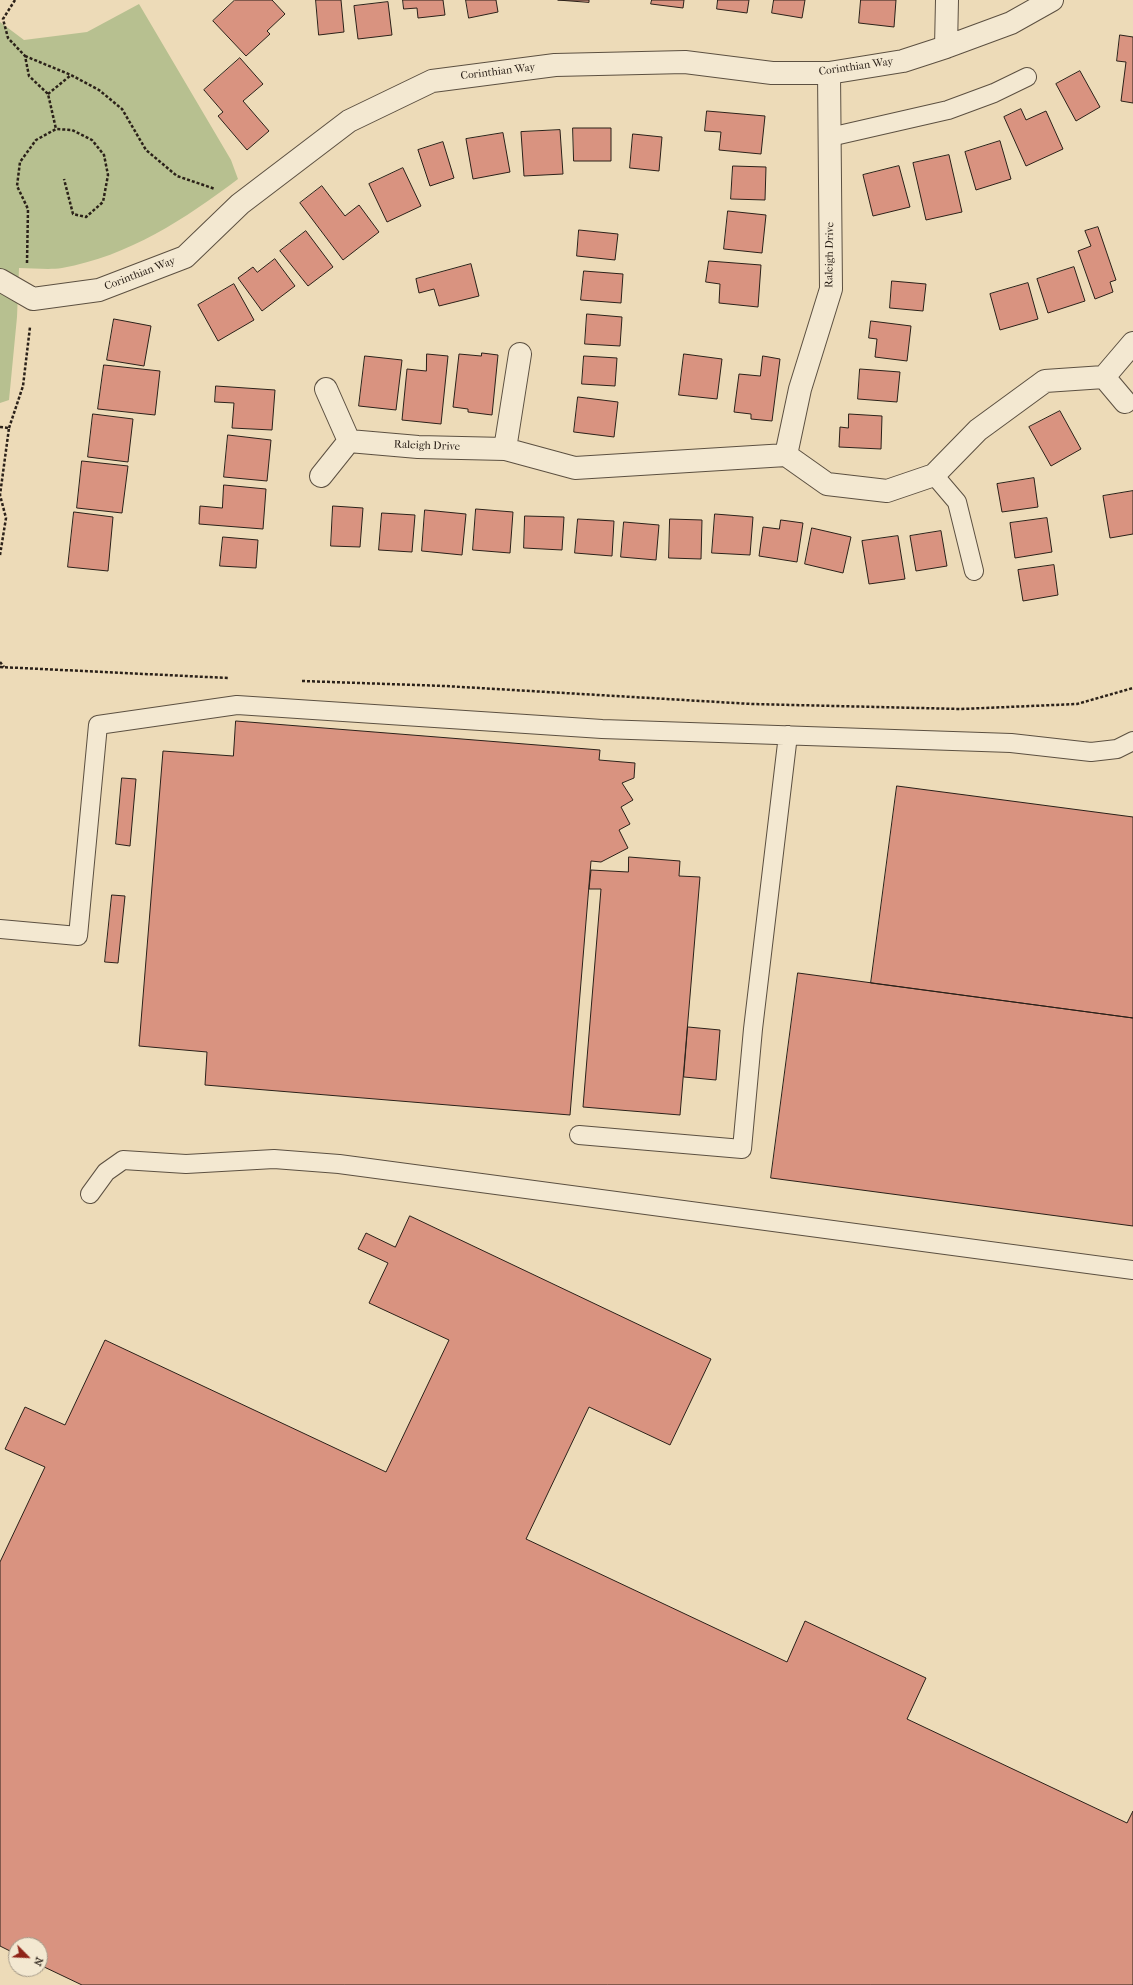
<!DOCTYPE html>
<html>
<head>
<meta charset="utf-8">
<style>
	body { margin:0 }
	#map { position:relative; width:1133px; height:1985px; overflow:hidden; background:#eddbb8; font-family:"IM FELL French Canon",serif }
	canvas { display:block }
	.north { position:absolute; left:8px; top:1937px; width:40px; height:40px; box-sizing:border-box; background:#f3e8d1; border:1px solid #a39887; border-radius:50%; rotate:114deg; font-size:11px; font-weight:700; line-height:16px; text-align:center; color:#2b2119 }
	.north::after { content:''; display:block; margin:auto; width:14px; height:18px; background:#8f2418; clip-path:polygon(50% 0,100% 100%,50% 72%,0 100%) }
</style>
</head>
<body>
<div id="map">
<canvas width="1133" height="1985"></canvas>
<div class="north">N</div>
</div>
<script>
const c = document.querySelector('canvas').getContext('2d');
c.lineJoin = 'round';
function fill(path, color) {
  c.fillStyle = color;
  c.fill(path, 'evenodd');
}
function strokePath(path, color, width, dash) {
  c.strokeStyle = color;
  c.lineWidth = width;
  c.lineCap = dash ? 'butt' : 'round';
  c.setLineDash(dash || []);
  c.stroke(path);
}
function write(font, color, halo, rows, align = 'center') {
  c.font = font + ' "IM FELL French Canon",serif';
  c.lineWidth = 3;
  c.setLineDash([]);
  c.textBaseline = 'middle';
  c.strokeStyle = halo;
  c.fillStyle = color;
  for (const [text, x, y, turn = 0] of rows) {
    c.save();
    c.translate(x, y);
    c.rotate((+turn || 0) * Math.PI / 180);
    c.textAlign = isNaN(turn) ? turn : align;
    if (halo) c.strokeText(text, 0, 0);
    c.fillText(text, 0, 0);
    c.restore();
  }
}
fill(new Path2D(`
	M139 4 231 160 238 179C185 219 129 256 62 268 49 270 33 268 19 268L17 317 9 400 0 403V22L24 40 87 32Z`), '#b7c090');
const building = new Path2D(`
	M235 0H272L285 14 267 31 270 34 246 56 213 21Z
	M316 0H341L344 32 319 35Z
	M403 0H443L445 15 418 18 417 8 404 9Z
	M466 0H496L498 12 469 18Z
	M558 0H589V2Z
	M652 0H684L683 8 651 4Z
	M718 0H749L747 13 717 9Z
	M774 0H805L802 18 772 13Z
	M861 0H896L894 27 859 23Z
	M388 2 392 35 358 39 354 6Z
	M1120 35 1133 37V103L1121 101 1126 62 1117 61Z
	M240 58 263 84 243 101 269 131 247 150 218 116 223 112 204 90Z
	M1080 71 1100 107 1076 121 1056 84Z
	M1021 109 1026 120 1046 111 1063 149 1026 166 1004 117Z
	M707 111 765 116 761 154 719 150 721 132 705 131Z
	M573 128H611V161H574Z
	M560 130 563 174 524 176 521 132Z
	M503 133 510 172 473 179 466 139Z
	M633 134 662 137 659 171 630 168Z
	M1000 141 1011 179 976 190 965 152Z
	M443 142 454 178 430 186 418 150Z
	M949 155 962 212 926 220 913 163Z
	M733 166 766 167 765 200 731 199Z
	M899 166 910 207 873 216 863 175Z
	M403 168 421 206 387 222 369 184Z
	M322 186 345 216 359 205 379 232 343 260 300 203Z
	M728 211 766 215 762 253 724 249Z
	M1098 227 1116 280 1110 282 1113 292 1095 299 1078 251 1091 246 1085 231Z
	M579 230 618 234 615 260 577 256Z
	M306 231 333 267 308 286 280 251Z
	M275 259 295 286 262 311 238 278 253 267 257 272Z
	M709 261 761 265 758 307 719 303 720 284 706 282Z
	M471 264 479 296 439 306 434 289 419 293 416 279Z
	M1074 267 1085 301 1048 313 1037 279Z
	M584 271 623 274 621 303 581 300Z
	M892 281 926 284 923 311 890 308Z
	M1028 283 1038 319 1000 330 990 294Z
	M234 284 254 320 218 341 198 305Z
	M587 314 622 317 620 346 585 344Z
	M114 319 151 326 144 366 107 360Z
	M871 321 911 326 907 361 875 357 877 339 869 338Z
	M482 353 498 355 492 415 468 412V409L453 407 459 354 481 356Z
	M427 354 448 356 441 424 402 420 407 369 426 371Z
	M684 354 722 359 717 399 679 395Z
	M365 356 402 360 396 410 359 406Z
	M584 356 617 358 615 386 582 384Z
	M763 356 780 359 772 421 751 419V414L734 412 739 374 760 376Z
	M104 365 160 371 155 415 98 409Z
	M860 369 900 372 897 402 858 399Z
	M216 386 275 390 272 430 232 428 234 403 215 402Z
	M578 397 618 402 614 437 574 432Z
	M1060 411 1081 449 1051 466 1029 427Z
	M93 414 133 419 128 462 88 457Z
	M849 414 882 416 881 449 839 447 840 427 848 428Z
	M228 435 271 440 267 481 224 477Z
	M82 461 128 466 122 513 77 508Z
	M1034 478 1038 507 1002 512 997 484Z
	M224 485 266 489 263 529 199 524 200 506 222 508Z
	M1133 491V534L1110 538 1103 496Z
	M333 506 363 508 360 547 331 546Z
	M476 509 513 512 510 553 473 550Z
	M425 510 466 514 462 555 422 551Z
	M74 512 113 517 108 571 68 567Z
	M382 513 415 515 412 552 379 550Z
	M715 514 753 517 750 555 712 553Z
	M525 516 564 517 562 550 524 548Z
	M1047 518 1052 552 1015 558 1010 523Z
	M578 519 614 521 612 556 575 553Z
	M670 519 702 520 701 559 669 558Z
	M781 520 803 523 797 562 759 556 763 527 779 529Z
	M624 522 659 525 656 560 621 557Z
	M812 528 851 537 843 573 805 564Z
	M941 531 947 566 916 571 910 536Z
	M898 536 905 579 869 584 862 541Z
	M223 537 258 540 256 568 220 566Z
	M1054 565 1058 595 1023 601 1018 570Z
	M236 721 600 750 599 760 635 763 634 778 622 783 633 800 621 807 630 824 619 830 628 848 601 862 591 861 570 1115 205 1085 207 1052 139 1046 163 751 233 756Z
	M122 778 136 779 130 846 116 844Z
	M897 786 1133 817V1018L871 983Z
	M629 857 680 861 679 876 700 877 680 1115 583 1107 601 889H589L591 870 628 872Z
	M112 895 125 896 118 963 105 962Z
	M798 973 1133 1018V1226L771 1178Z
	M688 1027 720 1030 716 1080 684 1077Z
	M410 1216 711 1359 670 1445 589 1407 526 1539 787 1662 805 1621 926 1678 907 1719 1127 1823 1133 1811V1985H82L40 1965V1945H16V1954L0 1946V1562L45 1467 5 1449 25 1407 65 1425 105 1340 386 1472 449 1340 369 1303 388 1263 358 1249 366 1233 395 1247Z`);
fill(building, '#d99380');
strokePath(building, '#2b2119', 1);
const lane = new Path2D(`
	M830 137 948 110 994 93 1027 77
	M934 475 957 502 974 571
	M0 929 78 936 98 725 237 705 602 729 1011 743 1091 752 1117 749 1133 741
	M579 1135 742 1149 753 1029 788 735
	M90 1194 106 1172 123 1160 186 1164 274 1159 339 1164 1133 1270`);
const street = new Path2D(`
	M946 47 947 0
	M0 280 33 299 99 290 185 257 240 204 349 121 432 81 555 65 685 62 772 73H829L903 61 946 47 1011 23 1052 0
	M1104 377 1125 402
	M326 389 349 441 418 447 505 449 575 468 786 455 827 484 887 491 934 475 978 430 1045 381 1104 377 1133 343
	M505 449 520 354
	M786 455 800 389 831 289 829 73
	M321 476 349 441`);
strokePath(lane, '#5c5041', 20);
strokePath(street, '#5c5041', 24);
strokePath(new Path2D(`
	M15 0 3 19 8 38 25 56 29 76 48 94 56 129
	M25 56 71 75 99 90 122 109 146 150 177 176 215 189
	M48 94 71 75
	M27 263 28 209 17 186 20 162 36 140 56 129 72 130 92 140 104 155 108 175 103 202 86 217 73 214 64 179
	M0 427 9 428 0 495 6 518 0 555
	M9 428 23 386 30 327
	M0 662 4 667
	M0 667 228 678
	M302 681 445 686 752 704 961 709 1077 704 1133 688`), '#2b2119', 2.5, [3, 2]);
strokePath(lane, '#f3e8d1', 18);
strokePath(street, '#f3e8d1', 22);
write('11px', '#2b2119', '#f3e8d1', [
	["Corinthian Way",856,67,-8],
	["Corinthian Way",498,72,-7],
	["Raleigh Drive",830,255,-89],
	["Corinthian Way",140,274,-21],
	["Raleigh Drive",427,446,2]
]);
</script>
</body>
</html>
